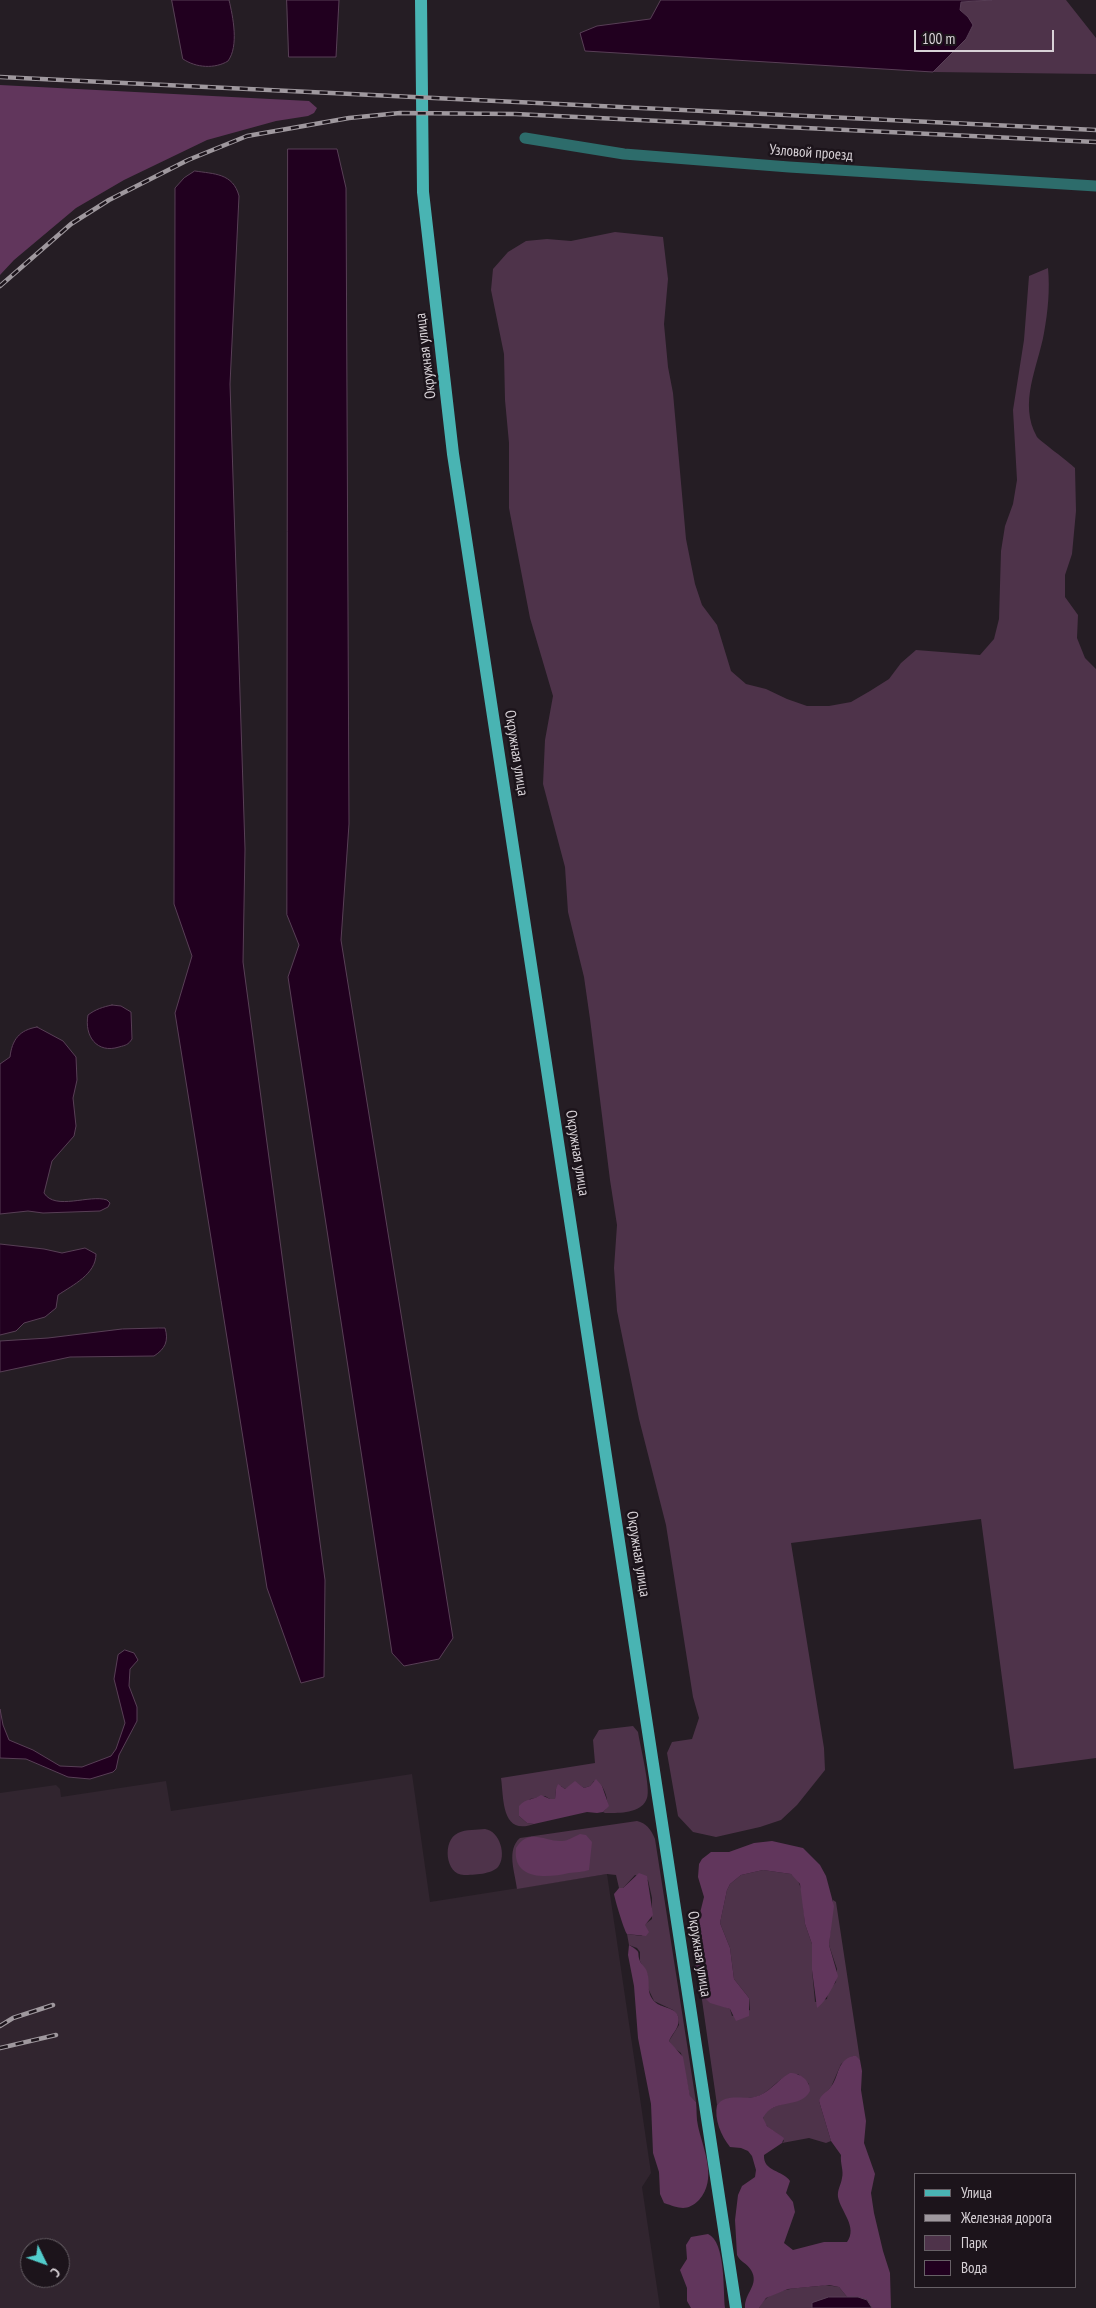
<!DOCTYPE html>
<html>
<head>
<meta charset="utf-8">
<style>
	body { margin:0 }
	#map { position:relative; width:1096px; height:2308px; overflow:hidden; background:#251d24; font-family:"PT Sans Narrow",sans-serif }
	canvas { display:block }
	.legend { position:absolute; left:914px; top:2173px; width:162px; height:115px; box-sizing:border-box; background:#1c141b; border:1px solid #676066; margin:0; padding:6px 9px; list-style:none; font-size:15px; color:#d8d2d7 }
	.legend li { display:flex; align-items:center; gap:10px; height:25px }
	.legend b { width:25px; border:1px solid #676066 }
	.north { position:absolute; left:20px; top:2238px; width:50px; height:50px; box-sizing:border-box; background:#1c141b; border:1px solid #676066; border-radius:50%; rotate:132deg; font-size:14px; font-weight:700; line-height:20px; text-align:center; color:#d8d2d7 }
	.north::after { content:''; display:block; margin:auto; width:18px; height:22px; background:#52cdcc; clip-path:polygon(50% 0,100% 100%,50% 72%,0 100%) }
	.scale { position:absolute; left:914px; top:30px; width:140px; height:22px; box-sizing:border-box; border:2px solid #d8d2d7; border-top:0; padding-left:6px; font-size:15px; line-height:18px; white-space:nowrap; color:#d8d2d7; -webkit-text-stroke:4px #1c141b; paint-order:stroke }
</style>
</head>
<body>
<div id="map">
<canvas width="1096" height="2308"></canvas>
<ul class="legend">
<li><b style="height:6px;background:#49b4b3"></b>Улица</li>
<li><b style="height:6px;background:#9f989e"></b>Железная дорога</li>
<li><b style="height:14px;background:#4e334a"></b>Парк</li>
<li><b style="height:14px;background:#21001f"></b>Вода</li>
</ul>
<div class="north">С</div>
<div class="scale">100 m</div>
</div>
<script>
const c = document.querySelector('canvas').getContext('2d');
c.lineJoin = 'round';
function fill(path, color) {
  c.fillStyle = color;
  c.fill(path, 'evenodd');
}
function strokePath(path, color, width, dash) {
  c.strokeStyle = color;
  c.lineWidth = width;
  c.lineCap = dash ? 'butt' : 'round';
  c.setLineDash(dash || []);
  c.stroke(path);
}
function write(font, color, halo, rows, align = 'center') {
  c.font = font + ' "PT Sans Narrow",sans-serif';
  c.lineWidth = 5;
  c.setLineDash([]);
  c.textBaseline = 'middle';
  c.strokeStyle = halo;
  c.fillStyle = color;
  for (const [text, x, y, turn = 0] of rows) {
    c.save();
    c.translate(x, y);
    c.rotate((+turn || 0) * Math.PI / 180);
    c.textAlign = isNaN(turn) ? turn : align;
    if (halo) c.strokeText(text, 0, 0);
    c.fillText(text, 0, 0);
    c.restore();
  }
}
fill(new Path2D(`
	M412 1774 430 1902 607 1874 651 2173 642 2187 660 2308H0V1793L56 1785 60 1789 61 1797 166 1781 171 1811ZM30 2248H60V2278H30Z`), '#31252f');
fill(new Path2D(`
	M992 0H1066L1096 38V74L933 72 966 39 968 17 960 10 961 2Z
	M615 232 663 237 668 279 664 324 668 367 673 393 686 539 695 584 702 605 717 625 731 671 746 684 766 689 787 699 807 706H829L851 702 870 691 889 679 901 663 916 650 980 655 994 639 999 619 1001 551 1005 526 1013 504 1017 480 1013 410 1024 340 1029 276 1048 268C1050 290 1048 311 1044 333 1038 367 1018 403 1037 437 1039 440 1069 462 1075 468L1076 511 1072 554 1065 575V597L1078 615 1077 638 1085 658 1096 669V1758L1014 1769 981 1519 791 1543 824 1748 825 1770 797 1805 781 1820 760 1827 716 1837 693 1832 678 1816 667 1753 672 1742 692 1739 699 1718 693 1697 666 1525 639 1419 617 1311 614 1268 617 1225 610 1180 590 1019 584 977 568 912 565 867 543 784 545 740 553 696 530 618 509 508V443L505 400 504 354 491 290 493 269 508 252 526 241 547 239 571 241Z
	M633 1726 638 1732C640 1745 651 1789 647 1798 642 1814 618 1813 605 1813L603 1812C611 1806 606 1793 602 1786L594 1781 590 1786 584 1788 577 1783 565 1789 561 1786 556 1789 555 1799H550L545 1796 530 1799 519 1816 527 1823 534 1824C501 1836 504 1799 501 1778L595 1763 593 1740 599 1730Z
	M637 1821C646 1823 651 1829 655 1839L696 2102 690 2097 681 2053 674 2048 669 2041 679 2025 678 2016 673 2010 654 2001 647 1986 648 1976 640 1961V1952L637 1948 629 1945 627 1934 642 1936 646 1929 644 1925 652 1919V1898L648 1880 635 1875 623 1888H619L616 1875 607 1874 517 1889C515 1872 506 1850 520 1838Z
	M485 1829C500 1831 507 1856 498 1867 492 1874 474 1875 464 1875 445 1875 442 1840 458 1833 466 1829 477 1830 485 1829Z
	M763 1870 791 1874 797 1878 802 1891 805 1924 812 1944V1970L815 2002 827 1999 828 1992 836 1982 837 1969 829 1945 833 1900 836 1902 860 2060 853 2056 841 2064 831 2087 819 2101 831 2141 826 2143 809 2138 782 2143 784 2141C778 2132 769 2130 763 2121 763 2106 781 2107 790 2100 797 2096 803 2090 809 2084L798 2074C779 2073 772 2093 755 2097 743 2100 727 2095 717 2105L701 1993 705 1998 730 2009 732 2016 750 2010 749 1998 734 1979 730 1948 720 1923 727 1890 730 1884 741 1875Z
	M825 2285 839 2287 848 2298 830 2297 812 2303V2308H759C770 2285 804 2289 825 2285Z`), '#4e334a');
fill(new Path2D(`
	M0 85 309 101 317 108 314 113 308 116 276 121 207 140 124 180 76 208 14 260 0 275Z
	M596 1779 602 1786 609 1806 603 1812 597 1813 587 1812 534 1824 527 1823 519 1816V1806C526 1798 534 1800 541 1795L550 1799H555L556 1789 558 1784 565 1789 575 1781 584 1788 590 1786Z
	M580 1834 586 1835 592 1842 589 1870C583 1872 576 1872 569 1873 548 1878 512 1881 516 1848 529 1827 546 1842 562 1841 568 1841 575 1836 580 1834Z
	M772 1841 803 1848 820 1865 826 1876 834 1906 829 1945 838 1976C835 1984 824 2004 817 2008L812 1970V1944L805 1924 800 1884 791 1874 763 1870 741 1875 730 1884 727 1890 720 1923 730 1948 734 1979 749 1998V2016L736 2021 730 2009 710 2003 705 1998 701 1993 698 1980 692 1947 693 1927 699 1917 704 1897 698 1877 699 1864 702 1859 711 1852H729L754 1843Z
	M639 1873 647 1876 653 1915 645 1925 649 1932 646 1936 627 1934C624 1930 615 1900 614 1894L619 1888H623Z
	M629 1945C644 1954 635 1951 641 1963 643 1966 646 1968 647 1972 651 1983 645 1992 655 2002 661 2008 675 2007 678 2016 681 2027 673 2032 669 2041L683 2057 690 2096 696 2102C697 2110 696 2118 698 2126 703 2149 718 2179 699 2200 687 2212 679 2208 664 2203L660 2194 659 2172 653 2153 651 2104 638 2038 634 1986 628 1955Z
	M853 2056H856L860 2060 862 2071 861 2090 866 2121 864 2143 875 2174 871 2193 874 2213 883 2251 890 2273 891 2308H872L867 2300 848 2298 839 2287 829 2285 788 2289 766 2298 759 2308H745C744 2293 760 2285 751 2270 747 2263 740 2262 737 2255L735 2220 738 2195 742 2186 755 2177 756 2170 752 2156 748 2151 741 2148 730 2147C721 2136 714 2119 717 2105 727 2093 742 2100 754 2097 769 2094 777 2080 790 2073 800 2073 810 2080 810 2091 800 2110 774 2097 763 2118L767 2126 784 2138 782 2143 764 2155C763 2172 783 2170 790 2181L786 2193 793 2202 795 2212 784 2243 793 2250 824 2242H847C858 2227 841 2212 838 2197 837 2190 841 2185 842 2178 844 2171 840 2163 841 2155L831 2141 819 2101C821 2094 826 2093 830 2088 840 2076 836 2061 853 2056Z
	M708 2234C726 2242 723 2291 725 2308H691L687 2301V2288L680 2270 687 2259 686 2245 691 2237Z`), '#61365c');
const water = new Path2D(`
	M172 0H229C233 17 239 46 228 61 215 69 196 68 183 59Z
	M287 0H339L336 57H289Z
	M661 0H992L961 2 960 10 968 17 973 25 966 39 933 72 585 51 580 33 597 26 650 19Z
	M288 149H337L346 188 349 824 341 940 453 1638 439 1659 404 1666 392 1653 288 977 299 945 287 915Z
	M195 171C214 174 233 173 239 196L230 384 245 849 243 962 325 1580 324 1677 301 1683 267 1588 175 1013 192 956 174 904 175 188 184 178Z
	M112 1005 121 1006 131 1012 132 1039C128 1045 126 1045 119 1047 97 1054 84 1036 88 1015 96 1009 103 1007 112 1005Z
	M37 1027 63 1041 76 1057 77 1080 73 1098 76 1126 74 1136 52 1161 44 1193C55 1211 90 1194 107 1200L110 1203 108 1207 100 1211 43 1213 28 1211 0 1214V1064L10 1057C12 1040 19 1030 37 1027Z
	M0 1244 44 1249 62 1253 85 1248 96 1254C96 1274 73 1285 58 1295L56 1308 45 1317 24 1323 16 1331 0 1335Z
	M159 1328H165C169 1341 165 1349 154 1356L70 1357 0 1372V1341L48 1338 122 1329Z
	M125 1650 134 1653 138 1660 130 1669 129 1686 137 1707V1721L119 1755 116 1769 113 1772 90 1779 68 1777 26 1759 0 1758V1709L3 1725 9 1740 33 1750 60 1766 82 1767 111 1756 116 1749 125 1723 114 1679 118 1655Z
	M829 2297H858L867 2300 872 2308H812V2303Z`);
fill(water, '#21001f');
strokePath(water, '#583f56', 1);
strokePath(new Path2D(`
	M525 138 624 154 789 167 1096 186`), '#2d6c6b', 11);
strokePath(new Path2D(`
	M421 0 423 192 453 454 736 2308`), '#49b4b3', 12);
const rail = new Path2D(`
	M0 77 1096 130
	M0 286 71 224 109 200 188 160 247 136 349 118 400 113 515 114 1096 142
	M0 2026 13 2018 53 2005
	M0 2048 56 2035`);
strokePath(rail, '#9f989e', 4.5);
strokePath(rail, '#1c141b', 2.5, [8]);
write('15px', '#d8d2d7', '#1c141b', [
	["Узловой проезд",811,153,4],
	["Окружная улица",426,356,-97],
	["Окружная улица",516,753,81],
	["Окружная улица",577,1153,81],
	["Окружная улица",638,1554,81],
	["Окружная улица",699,1954,81]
]);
</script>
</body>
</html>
